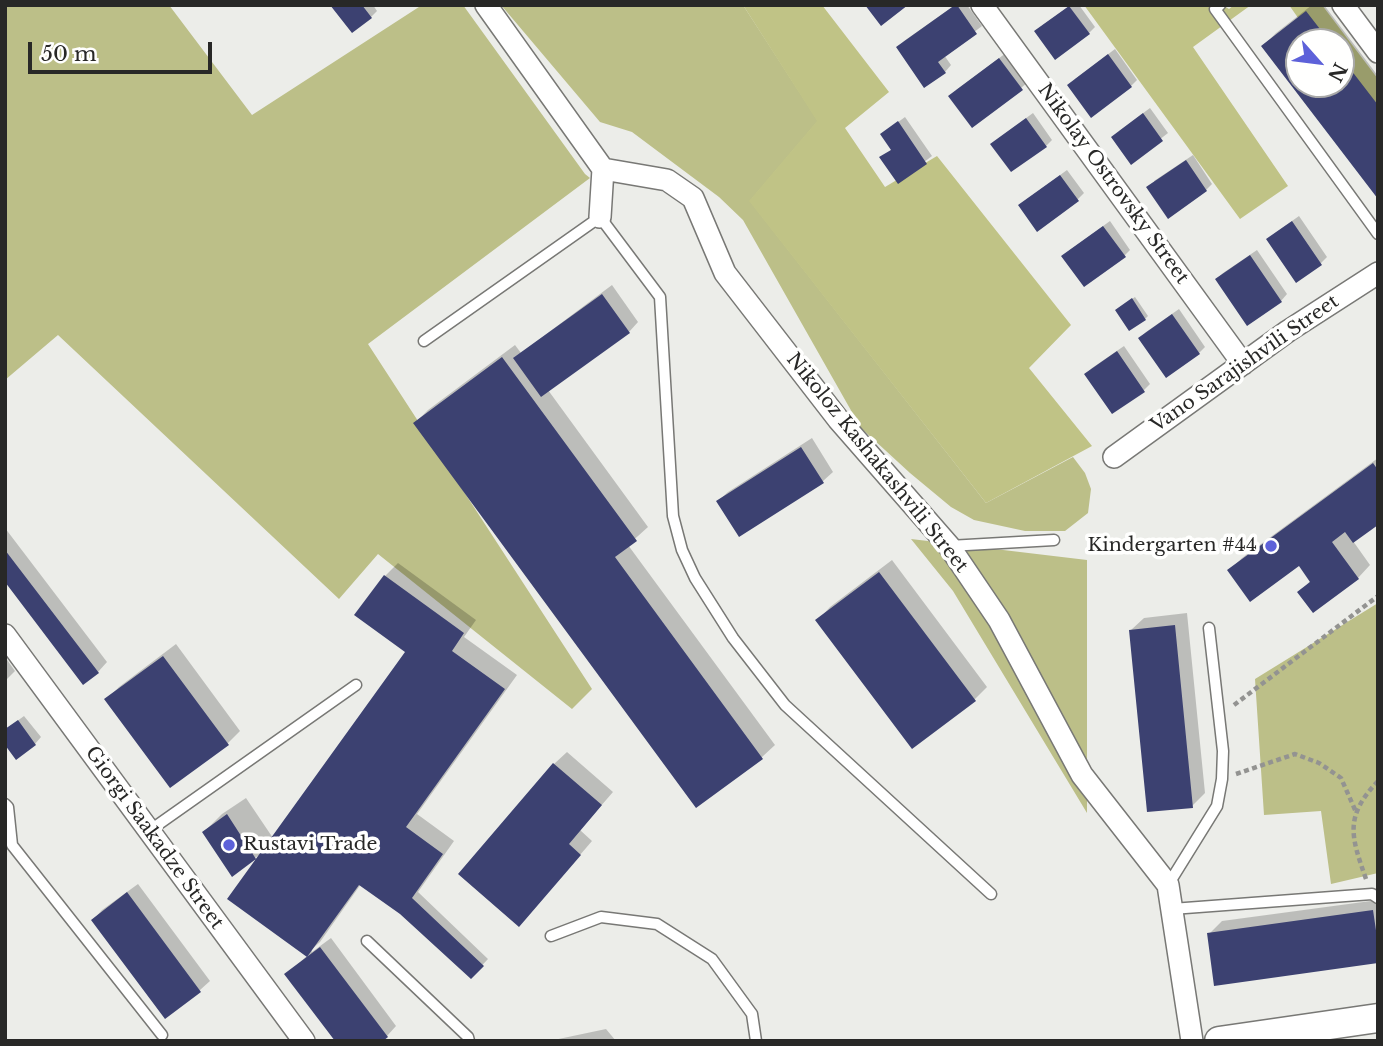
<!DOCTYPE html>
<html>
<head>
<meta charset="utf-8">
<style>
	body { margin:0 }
	#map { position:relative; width:1383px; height:1046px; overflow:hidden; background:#ecede9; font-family:"Libre Baskerville",serif }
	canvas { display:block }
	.frame { position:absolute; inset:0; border:7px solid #282827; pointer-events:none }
	.north { position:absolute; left:1285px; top:28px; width:70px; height:70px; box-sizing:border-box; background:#fffffe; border:2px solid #a9a9a8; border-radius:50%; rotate:118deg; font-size:19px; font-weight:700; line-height:28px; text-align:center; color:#282827 }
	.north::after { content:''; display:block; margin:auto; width:24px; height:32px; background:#5d61d9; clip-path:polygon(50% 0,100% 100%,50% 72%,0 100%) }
	.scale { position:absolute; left:28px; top:42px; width:184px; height:32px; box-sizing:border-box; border:4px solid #282827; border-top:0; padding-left:9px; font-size:21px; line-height:24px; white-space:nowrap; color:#282827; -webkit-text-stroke:5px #fffffe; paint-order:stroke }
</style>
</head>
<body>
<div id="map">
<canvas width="1383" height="1046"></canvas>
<div class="frame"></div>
<div class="north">N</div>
<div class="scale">50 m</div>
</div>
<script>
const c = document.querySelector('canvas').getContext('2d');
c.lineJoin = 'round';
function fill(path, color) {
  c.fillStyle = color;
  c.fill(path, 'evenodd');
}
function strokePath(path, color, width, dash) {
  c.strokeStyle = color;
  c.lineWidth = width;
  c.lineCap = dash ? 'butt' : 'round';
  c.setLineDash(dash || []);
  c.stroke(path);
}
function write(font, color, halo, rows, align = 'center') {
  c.font = font + ' "Libre Baskerville",serif';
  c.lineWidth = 7;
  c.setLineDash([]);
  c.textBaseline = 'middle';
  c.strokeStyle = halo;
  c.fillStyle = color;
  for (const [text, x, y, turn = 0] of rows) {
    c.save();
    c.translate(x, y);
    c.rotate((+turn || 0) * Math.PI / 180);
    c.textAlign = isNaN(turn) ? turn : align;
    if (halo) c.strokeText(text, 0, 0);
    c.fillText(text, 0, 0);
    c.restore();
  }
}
fill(new Path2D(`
	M5 5H169L252 115 422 5H463L585 174 590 178 368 344 592 689 572 709 378 554 339 599 58 335 5 380Z
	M501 5H743L818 121 750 201 986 503 1073 457 1085 473 1091 489 1088 513 1065 531H1025L974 520 951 507 910 473 861 428 743 220 719 197 632 132 600 122Z
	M911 539 1087 560V813L953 591Z
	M1378 603V873L1331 884 1321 811 1264 815 1255 679Z`), '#bcbf88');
fill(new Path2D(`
	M743 5H822L889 92 845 128 885 187 937 156 1071 325 1029 368 1092 446 986 503 749 201 817 121Z
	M1084 5H1223L1229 9 1234 5H1251L1193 47 1288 186 1240 219Z
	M1289 5H1322L1378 79V129L1341 78V42H1315Z`), '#c0c386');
fill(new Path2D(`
	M333 5H373L377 11 371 17Z
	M955 5H967L982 26 944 55 951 65 945 72 898 47 904 41Z
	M1071 5H1079L1095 27 1089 33 1043 25Z
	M1312 5H1324L1378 76V196L1263 46 1276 33ZM1299 42H1341V84H1299Z
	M1115 49 1137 80 1131 86 1075 79Z
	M1006 53 1028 82 1021 88 956 90Z
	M1150 108 1168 133 1131 162 1119 131Z
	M1033 113 1052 140 1046 146 993 144 999 138Z
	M905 117 932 156 898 182 882 158 892 149 882 134Z
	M1193 155 1212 184 1206 190 1168 217 1154 181Z
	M1067 170 1084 193 1078 199 1026 200Z
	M1299 216 1327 257 1321 263 1296 280 1269 239 1275 233Z
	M1110 221 1130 250 1124 256 1070 250Z
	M1257 250 1287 294 1281 301 1217 279 1223 273Z
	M612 285 638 322 629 332 548 390 648 527 628 545 775 745 762 757 696 805 415 423 428 410 515 345 521 353Z
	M1135 297 1148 316 1145 319 1120 307Z
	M1179 309 1205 347 1199 353 1140 338 1146 332Z
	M1124 346 1150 384 1144 390 1113 412 1086 374 1092 368Z
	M812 438 833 472 823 481 739 535 718 501 728 492Z
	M1378 458V523L1353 541 1370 565 1358 578 1300 592 1311 580 1299 564 1229 571 1242 558Z
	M5 528 107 662 98 672 5 580Z
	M892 560 987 687 974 700 818 620 830 607Z
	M398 563 476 620 464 637 517 675 417 814 454 841 418 892 488 959 471 977 400 912 361 884 320 942 311 950 312 952 331 938 396 1026 387 1036 287 974 308 955 262 853 232 874 204 832 222 814 246 798 273 838 408 651 385 576Z
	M1187 613 1205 793 1192 806 1131 630 1144 618Z
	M176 644 240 731 227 744 107 699 119 687Z
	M5 657 15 671 5 681Z
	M24 716 41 737 35 744 5 730Z
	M567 752 613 792 580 830 592 841 532 911 554 764Z
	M138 884 210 981 200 990 165 1017 93 920 102 910Z
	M1378 900V962L1209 934 1222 921Z
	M606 1029 616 1041H549Z`), '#0003');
fill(new Path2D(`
	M330 5H362L372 18 352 33Z
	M865 5H908L881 26Z
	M955 5H957L977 34 938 62 946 73 924 88 896 47Z
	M1069 6 1090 34 1055 60 1034 31Z
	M1306 11 1330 42H1299V84H1341V57L1378 105V199L1261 46Z
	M1108 54 1132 87 1091 118 1067 85Z
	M999 58 1023 90 972 128 948 96Z
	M1143 113 1163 141 1131 165 1111 137Z
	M1026 118 1047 147 1011 172 990 144Z
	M898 121 927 164 898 184 879 157 891 150 880 134Z
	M1186 160 1207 191 1168 219 1146 187Z
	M1060 175 1079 201 1037 232 1018 205Z
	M1292 221 1322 265 1296 283 1266 239Z
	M1103 226 1126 257 1084 287 1061 256Z
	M1250 255 1282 302 1247 326 1215 279Z
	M602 294 630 333 541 397 513 358Z
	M1132 298 1146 320 1129 331 1115 310Z
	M1172 314 1200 354 1166 378 1138 338Z
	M1117 351 1145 392 1112 414 1084 374Z
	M502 357 637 541 615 557 763 759 696 808 413 423Z
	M801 447 824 483 739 537 716 501Z
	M1373 463 1378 470V525L1353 543 1345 532 1332 542 1359 579 1313 613 1297 592 1310 582 1299 566 1250 602 1227 570Z
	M5 550 99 673 83 685 5 582Z
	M879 572 976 701 912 749 815 620Z
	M384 575 464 633 452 651 505 689 406 827 443 854 412 898 484 966 471 979 400 914 359 885 307 957 227 899 405 652 354 615Z
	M1175 625 1193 808 1147 812 1129 630Z
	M163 656 229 745 170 788 104 699Z
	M18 720 36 745 16 760 5 745V729Z
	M553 763 602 805 569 844 581 855 519 927 458 874Z
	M227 814 256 859 232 877 202 832Z
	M127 892 201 992 165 1019 91 920Z
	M1373 910 1378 944V963L1214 986 1207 933Z
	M320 947 388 1037 383 1041H335L284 974Z`), '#3c4171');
const service = new Path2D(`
	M1220 5 1215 9 1378 234
	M424 341 600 217 660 297 673 516 682 550 695 578 733 638 785 705 991 894
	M949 546 1054 540
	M5 804 8 807 12 845 162 1035
	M149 831 356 685
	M1168 885 1217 806 1222 779 1223 751 1209 628
	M1172 909 1372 894 1378 898
	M551 936 601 917 657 924 712 959 752 1014 756 1041
	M367 941 468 1037 469 1041`);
const minor = new Path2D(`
	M486 5 603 169 600 217
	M982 5 1243 364
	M1343 5 1378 52
	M603 169 667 180 693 198 725 273 838 419 949 546 999 620 1082 775 1168 885 1192 1041
	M1114 457 1288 331 1378 273
	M5 635 304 1041`);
const secondary = new Path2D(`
	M1219 1041 1378 1018`);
strokePath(service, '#787875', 13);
strokePath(minor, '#787875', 24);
strokePath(secondary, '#787875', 31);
strokePath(new Path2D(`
	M1234 705 1378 596
	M1236 774 1295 754 1319 763 1341 778 1356 812
	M1366 879C1351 836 1344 817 1378 781`), '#939391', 4.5, [5, 3.5]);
strokePath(service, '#fff', 10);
strokePath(minor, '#fff', 21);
strokePath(secondary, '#fff', 28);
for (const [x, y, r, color] of [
	[1271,546,7,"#5d61d9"],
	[229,845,7,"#5d61d9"]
]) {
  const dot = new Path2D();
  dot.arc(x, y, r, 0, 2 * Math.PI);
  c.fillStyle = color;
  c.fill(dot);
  strokePath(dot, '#fffffe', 2.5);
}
write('19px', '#282827', '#fffffe', [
	["Nikolay Ostrovsky Street",1113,184,54],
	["Vano Sarajishvili Street",1245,364,-35],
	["Nikoloz Kashakashvili Street",877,463,51],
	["Giorgi Saakadze Street",154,838,54]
]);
write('19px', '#282827', '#fffffe', [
	["Kindergarten #44",1257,546],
	["Rustavi Trade",243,845,"left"]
], 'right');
</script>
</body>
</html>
